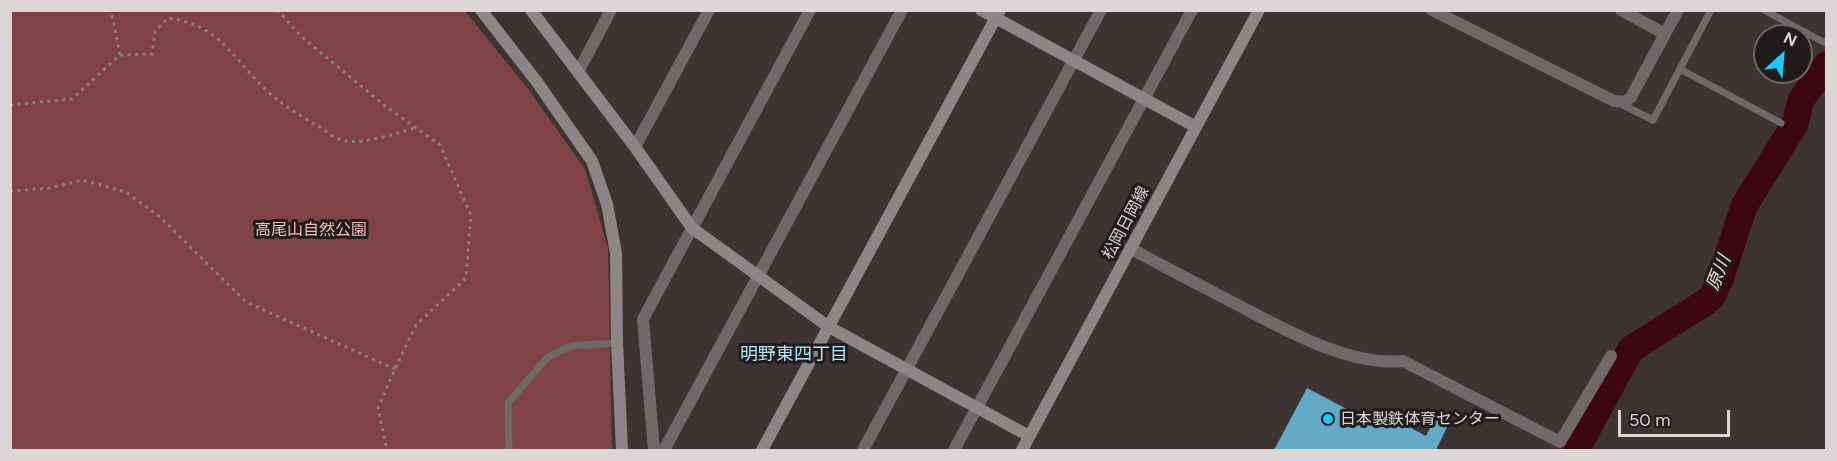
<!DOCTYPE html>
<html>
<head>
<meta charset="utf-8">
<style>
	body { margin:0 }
	#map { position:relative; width:1837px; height:461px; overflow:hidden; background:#3d3333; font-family:Figtree,sans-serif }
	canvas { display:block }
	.frame { position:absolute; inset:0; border:12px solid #ddd6d6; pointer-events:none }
	.north { position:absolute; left:1753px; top:24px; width:60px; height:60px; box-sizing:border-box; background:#211c1c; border:2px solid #6c6666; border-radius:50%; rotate:26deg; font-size:16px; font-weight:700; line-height:24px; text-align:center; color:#ddd6d6 }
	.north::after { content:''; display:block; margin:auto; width:21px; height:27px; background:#20c9fd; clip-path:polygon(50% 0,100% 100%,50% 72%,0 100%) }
	.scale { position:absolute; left:1618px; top:410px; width:112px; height:27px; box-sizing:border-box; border:3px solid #ddd6d6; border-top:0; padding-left:8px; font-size:18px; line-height:21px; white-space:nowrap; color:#ddd6d6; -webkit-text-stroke:4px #211c1c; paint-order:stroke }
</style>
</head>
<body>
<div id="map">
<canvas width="1837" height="461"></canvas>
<div class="frame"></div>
<div class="north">N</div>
<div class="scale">50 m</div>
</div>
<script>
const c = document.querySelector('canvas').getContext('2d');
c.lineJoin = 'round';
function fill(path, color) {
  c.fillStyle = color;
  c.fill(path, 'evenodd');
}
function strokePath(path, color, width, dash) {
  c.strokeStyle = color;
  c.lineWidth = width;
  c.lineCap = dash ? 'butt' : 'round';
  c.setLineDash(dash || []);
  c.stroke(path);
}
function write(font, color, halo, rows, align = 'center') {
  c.font = font + ' Figtree,"Noto Sans JP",sans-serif';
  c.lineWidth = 6;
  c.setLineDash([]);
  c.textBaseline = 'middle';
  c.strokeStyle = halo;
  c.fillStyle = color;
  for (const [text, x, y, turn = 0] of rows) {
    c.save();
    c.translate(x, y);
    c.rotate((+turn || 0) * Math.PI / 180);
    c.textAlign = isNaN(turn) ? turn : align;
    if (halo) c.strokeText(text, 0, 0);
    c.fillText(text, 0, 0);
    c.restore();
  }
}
fill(new Path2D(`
	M11 11H465L529 90 585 169 608 248 612 450H11Z`), '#804345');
strokePath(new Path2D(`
	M1576 450 1631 349 1706 302 1713 295 1721 277 1744 206 1795 124 1801 100 1826 65`), '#3e070f', 27);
fill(new Path2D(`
	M1307 388 1377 425 1383 413 1426 436 1439 410 1452 417 1436 450H1274Z`), '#63aac7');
strokePath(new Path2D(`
	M277 10 303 38 384 105 440 145 471 215 466 278 416 325 395 369 378 408 387 450
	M120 55 152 54 155 31 168 18C217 25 228 51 259 83 276 101 297 114 318 126 326 131 334 138 342 140 361 146 396 133 415 128
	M10 105 72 99 120 55 111 10
	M10 191 50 188 82 180 126 192 160 217 246 302 395 369`), '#8a8282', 3, [3, 4.5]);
strokePath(new Path2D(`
	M1764 10 1825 43
	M1680 69 1781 123
	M1619 103 1653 120 1711 10
	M509 450 508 403 547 358 561 350 571 346 617 343`), '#6f6a69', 7);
strokePath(new Path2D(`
	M1432 10 1614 101 1625 102 1631 97 1678 10
	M1621 10 1665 34
	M578 72 611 10
	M635 147 709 10
	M1130 248C1164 267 1198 284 1232 302 1281 327 1347 367 1403 361L1560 442 1611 356
	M654 450 643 319 810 10
	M664 450 902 10
	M863 450 1101 10
	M954 450 1192 10`), '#6f6a69', 12);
strokePath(new Path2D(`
	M481 10 537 82 592 161 607 204 616 253 617 343 622 450
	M531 10 635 147 692 228 829 327 1029 436
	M981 10 1196 127
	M762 450 1000 10
	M1022 450 1259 10`), '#8e8686', 12);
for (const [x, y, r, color] of [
	[1328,419,6,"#20c9fd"]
]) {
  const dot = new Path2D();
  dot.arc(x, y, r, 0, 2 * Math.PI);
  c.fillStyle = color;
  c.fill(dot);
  strokePath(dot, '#211c1c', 2);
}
write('16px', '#ddd6d6', '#211c1c', [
	["松岡日岡線",1126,223,-62]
]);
write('16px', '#f6bcbb', '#211c1c', [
	["高尾山自然公園",311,230]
]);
write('16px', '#ddd6d6', '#211c1c', [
	["日本製鉄体育センター",1340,419]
], 'left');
write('italic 18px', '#f3dede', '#211c1c', [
	["原川",1719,273,-68]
]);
write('18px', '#b3e5fb', '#211c1c', [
	["明野東四丁目",794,355]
]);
</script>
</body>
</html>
